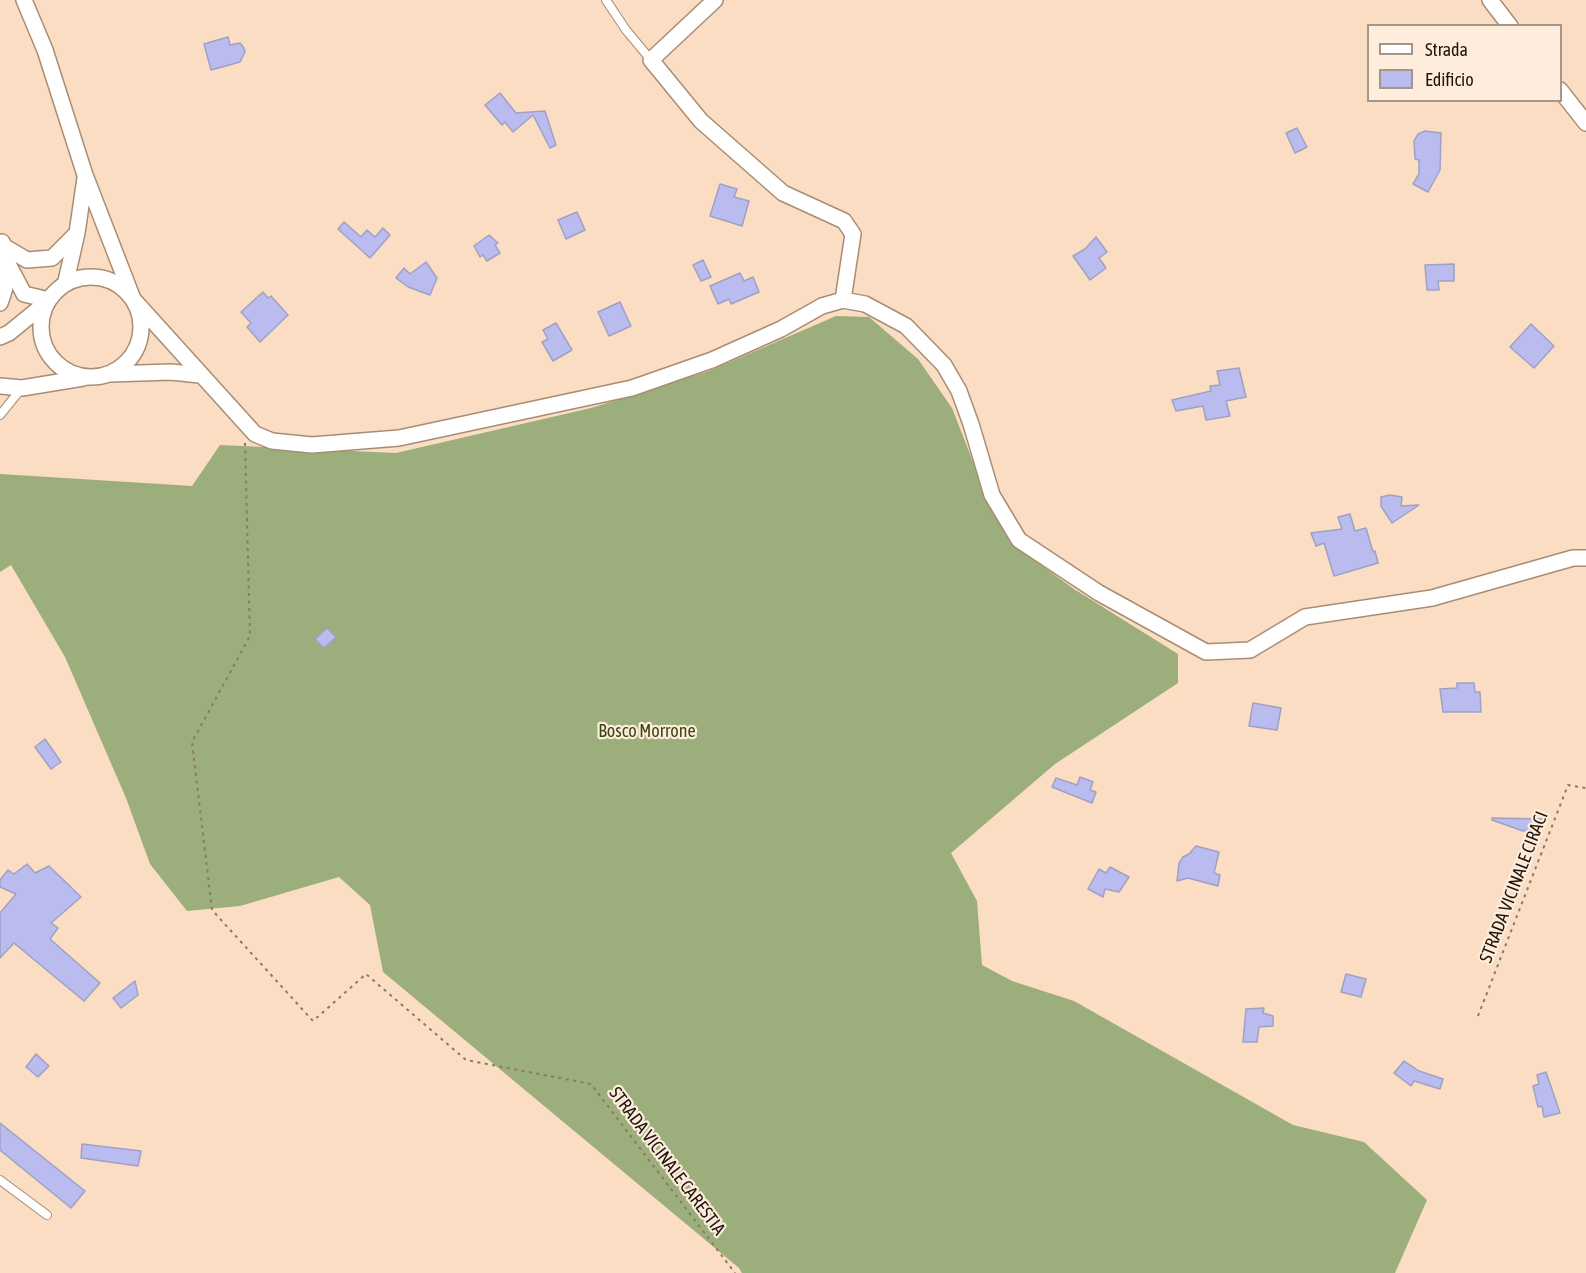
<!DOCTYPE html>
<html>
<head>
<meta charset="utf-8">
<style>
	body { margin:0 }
	#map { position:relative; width:1586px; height:1273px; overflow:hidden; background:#faddc2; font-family:"Asap Condensed",sans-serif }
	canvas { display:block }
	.legend { position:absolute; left:1367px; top:24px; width:195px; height:78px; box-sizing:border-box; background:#feecdc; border:2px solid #a59688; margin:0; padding:8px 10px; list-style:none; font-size:18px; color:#1f150b }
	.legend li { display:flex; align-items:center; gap:12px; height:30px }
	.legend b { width:30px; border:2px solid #a59688 }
</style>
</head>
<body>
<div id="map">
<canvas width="1586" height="1273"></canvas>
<ul class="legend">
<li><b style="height:8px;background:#fff"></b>Strada</li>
<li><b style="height:16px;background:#babcf0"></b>Edificio</li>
</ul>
</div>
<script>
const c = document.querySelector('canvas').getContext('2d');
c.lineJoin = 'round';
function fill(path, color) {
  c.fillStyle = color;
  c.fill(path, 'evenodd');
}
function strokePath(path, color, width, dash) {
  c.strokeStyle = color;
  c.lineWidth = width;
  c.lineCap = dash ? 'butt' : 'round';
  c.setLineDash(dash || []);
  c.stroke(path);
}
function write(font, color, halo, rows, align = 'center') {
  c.font = font + ' "Asap Condensed",sans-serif';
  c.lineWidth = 4.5;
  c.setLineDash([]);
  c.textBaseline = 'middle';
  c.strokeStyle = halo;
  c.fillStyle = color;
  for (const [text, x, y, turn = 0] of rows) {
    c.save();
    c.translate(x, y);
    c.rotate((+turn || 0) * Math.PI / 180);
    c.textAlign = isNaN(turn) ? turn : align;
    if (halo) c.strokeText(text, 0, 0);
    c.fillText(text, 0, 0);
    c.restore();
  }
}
fill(new Path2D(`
	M836 316 869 317 918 359 952 408 984 490 1011 543 1074 589 1178 654V683L1055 764 951 853 977 901 982 965 1012 981 1074 1001 1293 1125 1364 1142 1427 1200 1395 1273H742L739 1268 383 972 370 905 339 877 240 906 187 911 150 864 126 798 65 657 11 565 0 572V474L192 486 220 445 396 453 591 408 709 371Z`), '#9cae7c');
const building = new Path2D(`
	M228 37 230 45 240 43 244 48 245 52 240 62 211 70 204 44Z
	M500 93 516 113 545 111 556 145 550 148 533 115 513 132 505 122 502 125 485 105Z
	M1297 128 1307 147 1295 153 1286 133Z
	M1425 131 1441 133 1440 170 1428 192 1413 184 1419 174V160L1415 159 1414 141 1418 134Z
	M720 184 737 189 734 197 749 201 742 226 710 216Z
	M577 212 585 230 566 239 558 220Z
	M344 222 361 237 367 230 375 237 383 228 390 235 370 258 338 229Z
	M489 235 498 243 495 245 500 253 487 261 483 255 480 257 474 246Z
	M1096 237 1107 252 1099 258 1106 268 1090 280 1073 256 1085 249Z
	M703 260 711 277 701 281 693 265Z
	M426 262 437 278 430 295 408 287 396 278 404 268 410 274Z
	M1454 264V281H1438L1439 290H1427L1425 265Z
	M740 273 744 281 753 277 759 292 731 304 729 299 718 304 710 286Z
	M263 292 268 298 271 296 288 315 260 342 247 327 251 323 241 312Z
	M620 302 631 326 609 336 598 312Z
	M556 323 572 350 553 361 542 342 548 339 543 330Z
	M1531 324 1554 346 1534 368 1510 347Z
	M1239 368 1246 397 1226 401 1230 416 1206 420 1203 406 1176 411 1172 400 1211 391 1210 386 1220 385 1217 371Z
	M1390 495 1402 497 1401 506 1419 505 1392 523 1381 506V497Z
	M1350 514 1355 531 1366 528 1373 552 1375 551 1378 563 1334 576 1324 543 1316 546 1311 533 1342 529 1338 517Z
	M327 628 336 637 324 648 315 639Z
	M1457 683H1474L1475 692H1480L1481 712H1443L1440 689 1457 688Z
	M1253 703 1281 708 1277 730 1249 726Z
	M45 739 61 762 51 769 35 747Z
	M1080 777 1093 782 1090 790 1096 792 1092 803 1052 787 1056 778 1077 785Z
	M1492 818 1543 819 1532 829 1523 831 1492 820Z
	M1196 846 1219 852 1214 873 1220 875 1218 886 1188 878 1177 881 1179 863 1183 857 1189 854Z
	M27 864 35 873 49 866 81 897 51 923 58 928 50 939 100 983 84 1001 14 943 0 958V913L16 894 0 887V880L8 870 14 874Z
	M1110 867 1129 877 1119 892 1105 889 1103 897 1088 889 1099 869 1106 873Z
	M1346 974 1366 979 1361 997 1341 992Z
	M135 981 138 995 121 1008 113 998Z
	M1264 1008 1263 1013 1273 1016V1026L1259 1027 1257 1042H1243L1246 1009Z
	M36 1054 49 1066 38 1077 26 1067Z
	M1404 1061 1419 1071 1443 1079 1440 1089 1414 1081 1411 1086 1394 1073Z
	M1546 1072 1560 1113 1544 1117 1542 1106 1538 1107 1533 1086 1539 1084 1537 1075Z
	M0 1123 85 1191 71 1208 0 1150Z
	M82 1144 141 1151 138 1166 81 1158Z`);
fill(building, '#babcf0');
strokePath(building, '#9fa1c2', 1.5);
const lane = new Path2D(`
	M606 0 626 30 651 60
	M0 415 21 389
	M0 1180 47 1215`);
const street = new Path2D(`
	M24 0 45 50 85 175 133 299 255 434 272 441 312 445 399 438 632 388 712 360 781 329 822 306 843 300 865 304 906 326 944 365 959 391 971 424 992 495 1019 540 1099 593 1206 652 1250 650 1305 617 1432 598 1573 558H1586
	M715 0 651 60 701 121 783 193 844 221 853 234 843 300
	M1490 0 1510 26
	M1560 90 1586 123
	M5 247 27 260 52 258 77 233
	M7 262 24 294 49 300
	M41 327a50 50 0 1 1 100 0a50 50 0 1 1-100 0Z
	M66 281 77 233 85 178
	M0 303C7 286 11 259 2 242
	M0 337 9 333 47 302
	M110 374 171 372 200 375
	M0 386 22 388 83 378`);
strokePath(lane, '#a88d74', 10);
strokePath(street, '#a88d74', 18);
strokePath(new Path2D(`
	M245 443 250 636 192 742 212 910 313 1021 366 974 466 1060 591 1084 735 1273
	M1478 1016 1568 785 1586 788`), '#8c7866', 2, [3, 4.5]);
strokePath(lane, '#fff', 8);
strokePath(street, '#fff', 15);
write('18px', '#394911', '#feecdc', [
	["Bosco Morrone",647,731]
]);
write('18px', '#1f150b', '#feecdc', [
	["STRADA VICINALE CIRACI",1514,887,-69],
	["STRADA VICINALE CARESTIA",667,1161,53]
]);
</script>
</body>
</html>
